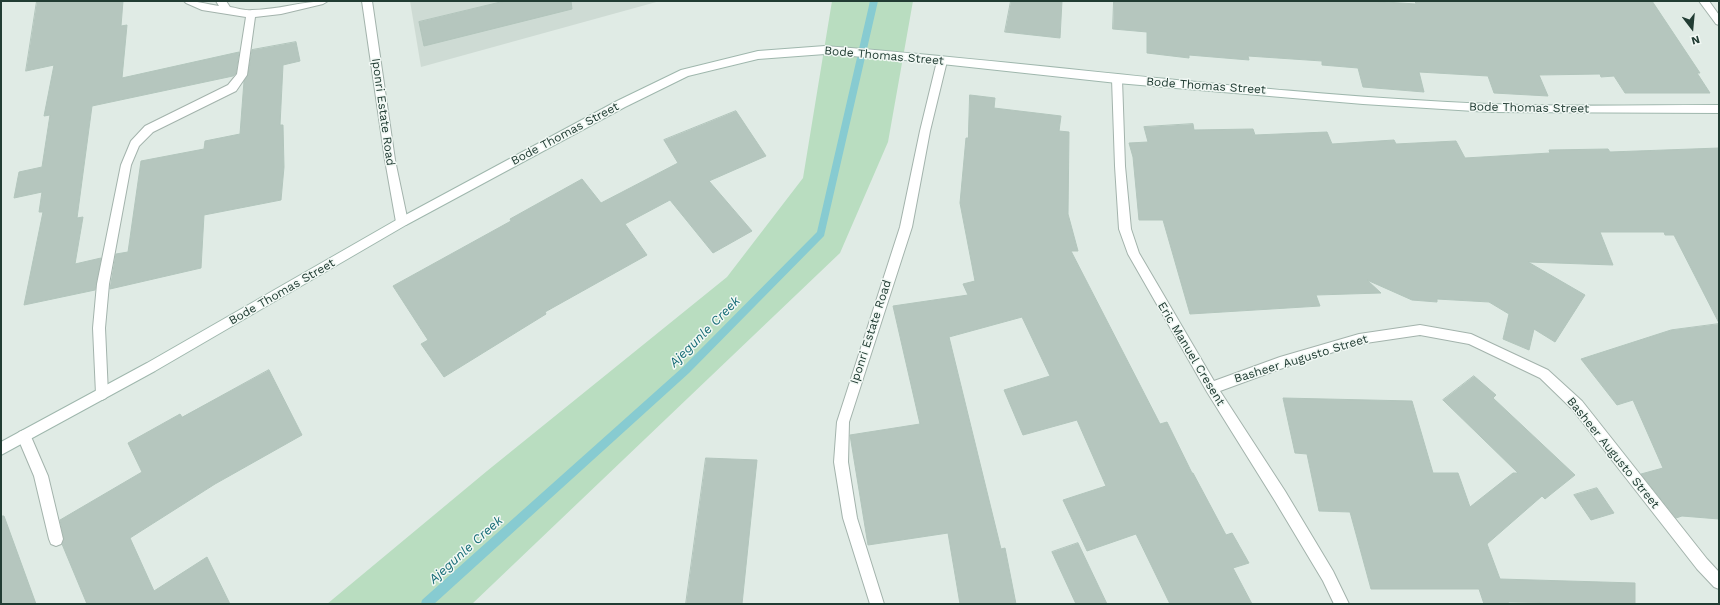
<!DOCTYPE html>
<html>
<head>
<meta charset="utf-8">
<style>
	body { margin:0 }
	#map { position:relative; width:1720px; height:605px; overflow:hidden; background:#e0ebe5; font-family:"Work Sans",sans-serif }
	canvas { display:block }
	.frame { position:absolute; inset:0; border:2px solid #213c33; pointer-events:none }
	.north { position:absolute; left:1672px; top:8px; width:40px; height:40px; -webkit-text-stroke:3px #f1f8f4; paint-order:stroke; rotate:164deg; font-size:11px; font-weight:700; line-height:16px; text-align:center; color:#213c33 }
	.north::after { content:''; display:block; margin:auto; width:14px; height:18px; background:#213c33; clip-path:polygon(50% 0,100% 100%,50% 72%,0 100%) }
</style>
</head>
<body>
<div id="map">
<canvas width="1720" height="605"></canvas>
<div class="frame"></div>
<div class="north">N</div>
</div>
<script>
const c = document.querySelector('canvas').getContext('2d');
c.lineJoin = 'round';
function fill(path, color) {
  c.fillStyle = color;
  c.fill(path, 'evenodd');
}
function strokePath(path, color, width, dash) {
  c.strokeStyle = color;
  c.lineWidth = width;
  c.lineCap = dash ? 'butt' : 'round';
  c.setLineDash(dash || []);
  c.stroke(path);
}
function write(font, color, halo, rows, align = 'center') {
  c.font = font + ' "Work Sans",sans-serif';
  c.lineWidth = 3;
  c.setLineDash([]);
  c.textBaseline = 'middle';
  c.strokeStyle = halo;
  c.fillStyle = color;
  for (const [text, x, y, turn = 0] of rows) {
    c.save();
    c.translate(x, y);
    c.rotate((+turn || 0) * Math.PI / 180);
    c.textAlign = isNaN(turn) ? turn : align;
    if (halo) c.strokeText(text, 0, 0);
    c.fillText(text, 0, 0);
    c.restore();
  }
}
fill(new Path2D(`
	M410 1H660L421 67Z`), '#cedbd4');
fill(new Path2D(`
	M832 1H913L888 142 840 253 472 604H327L487 471 727 277 803 178Z`), '#b9ddc0');
fill(new Path2D(`
	M870 1H878L824 236 689 373 434 604H421L422 600 683 367 817 232Z`), '#87cbd1');
const building = new Path2D(`
	M37 1H123L121 26 127 25 122 78 239 52 236 73 233 76 92 106 77 218 83 217 75 264 101 258 95 290 24 305 43 212H39L42 192 14 198 19 172 42 167 50 115 44 116 54 65 26 71Z
	M505 1H571L572 9 424 46 419 22Z
	M1011 1H1062L1060 38 1005 32Z
	M1114 1H1370L1416 4 1415 1H1652L1700 73H1697L1710 93H1625L1614 76 1601 77 1600 74 1539 75 1548 96 1494 93 1488 76 1419 72 1424 92 1363 87 1358 68 1322 65V61L1248 56 1249 60 1189 55V58L1147 53V32L1113 29Z
	M296 42 300 61 283 65 280 125H283L284 167 281 200 204 215 201 268 110 289 116 254 128 252 141 161 204 149 205 141 240 134 244 81 248 75 252 50Z
	M970 95 995 98 994 108 1061 116 1059 131 1069 132 1068 214 1078 251H1071L1160 424 1167 422 1192 473H1193L1226 535 1232 533 1249 563 1233 568 1252 604H1170L1136 534 1087 551 1063 500 1106 486 1077 420 1023 435 1004 390 1050 376 1022 317 949 337 1001 549 1005 548 1016 604H960L948 533 868 545 850 435 920 424 893 306 968 295 963 284 975 281 960 203 966 138H968Z
	M736 111 766 156 709 181 752 231 713 253 670 200 625 224 647 255 545 312 546 314 444 377 421 344 428 340 393 286 511 221 510 219 582 179 601 203 678 163 664 140Z
	M1193 124 1194 130 1253 129 1255 135 1327 132 1332 144 1394 140 1396 144 1456 141 1465 158 1550 153 1549 150 1608 149 1610 152 1719 148V323L1674 235H1665L1664 232H1600L1613 265 1528 262 1585 295 1555 342 1534 329 1529 350 1503 339 1509 314 1489 302 1437 299V302L1412 300 1367 280 1381 293 1316 295 1320 306 1190 314 1163 220H1139L1133 157 1129 143 1148 142 1144 127Z
	M1719 324V519L1682 516 1676 518 1641 474 1663 468 1633 400 1617 405 1581 359 1671 330Z
	M269 370 302 435 215 484 130 538 154 591 207 557 230 604H87L62 544 64 539 60 520 142 472 128 443 180 414 182 417Z
	M1474 376 1496 395 1493 398 1575 475 1545 499 1542 496 1487 544 1500 579 1635 583V604L1508 602 1509 604H1484L1479 589H1371L1350 512 1319 511 1307 454 1295 453 1283 398 1412 401 1433 473H1458L1470 507 1513 473H1518L1443 400Z
	M706 458 757 460 742 604H686Z
	M1597 488 1614 513 1591 520 1574 495Z
	M1 516H4L36 604H1Z
	M1078 543 1107 604H1076L1052 552Z`);
fill(building, '#b5c6be');
strokePath(building, '#b2c5bc', 1);
const lane = new Path2D(`
	M184 1C196 1 207 4 219 6L216 1H226L230 7C237 8 245 11 252 10 278 10 302 1 328 1L323 4 281 14 255 17 247 75 236 91 153 132 139 146 131 165 109 284 105 328 108 394 106 398 102 400 98 398 96 394 93 328 97 284 121 165 131 141 145 126 228 85 237 74 246 17 202 10 186 3Z
	M24 430 29 432 48 476 63 539 61 544 56 546 51 544 49 539 34 476 17 436 19 432Z`);
const street = new Path2D(`
	M362 1H372L395 160 408 222 406 225H398L396 222 385 160Z
	M1699 1H1709L1719 15V25L1716 24Z
	M942 57 947 61 930 131 912 227 849 422 848 462 857 518 884 604H870L843 518 834 462 837 422 900 227 920 131 937 61Z
	M1117 75 1122 79 1125 166 1131 229 1139 253 1214 381 1280 357 1359 334 1420 325 1471 334 1548 370 1582 401 1707 559 1719 572V589L1714 587 1697 569 1572 409 1540 378 1469 344 1420 335 1359 344 1280 369 1220 391 1285 491 1333 571 1349 604H1334L1323 581 1275 501 1207 392 1128 254 1119 229 1115 166 1112 79Z`);
const secondary = new Path2D(`
	M825 46C1047 63 1267 95 1489 104 1566 107 1643 105 1719 105V113L1490 112 1363 104 1117 83 905 60 825 54 758 59 688 76 625 107 406 225 155 371 1 455V442L147 363 398 219 617 101 681 70 758 51Z`);
strokePath(lane, '#a3b3ac', 2);
strokePath(street, '#a3b3ac', 2);
strokePath(secondary, '#9fb7ad', 2);
fill(lane, '#fff');
fill(street, '#fff');
fill(secondary, '#fff');
write('12px', '#213c33', '#f1f8f4', [
	["Bode Thomas Street",884,56,5],
	["Bode Thomas Street",1206,86,4],
	["Bode Thomas Street",1529,108,1],
	["Iponri Estate Road",383,112,82],
	["Bode Thomas Street",565,134,-28],
	["Bode Thomas Street",282,292,-30],
	["Iponri Estate Road",871,332,-72],
	["Eric Manuel Cresent",1191,354,59],
	["Basheer Augusto Street",1301,359,-17],
	["Basheer Augusto Street",1613,453,51]
]);
write('italic 13px', '#1a6e78', '#f1f8f4', [
	["Ajegunle Creek",705,332,-45],
	["Ajegunle Creek",466,550,-42]
]);
</script>
</body>
</html>
